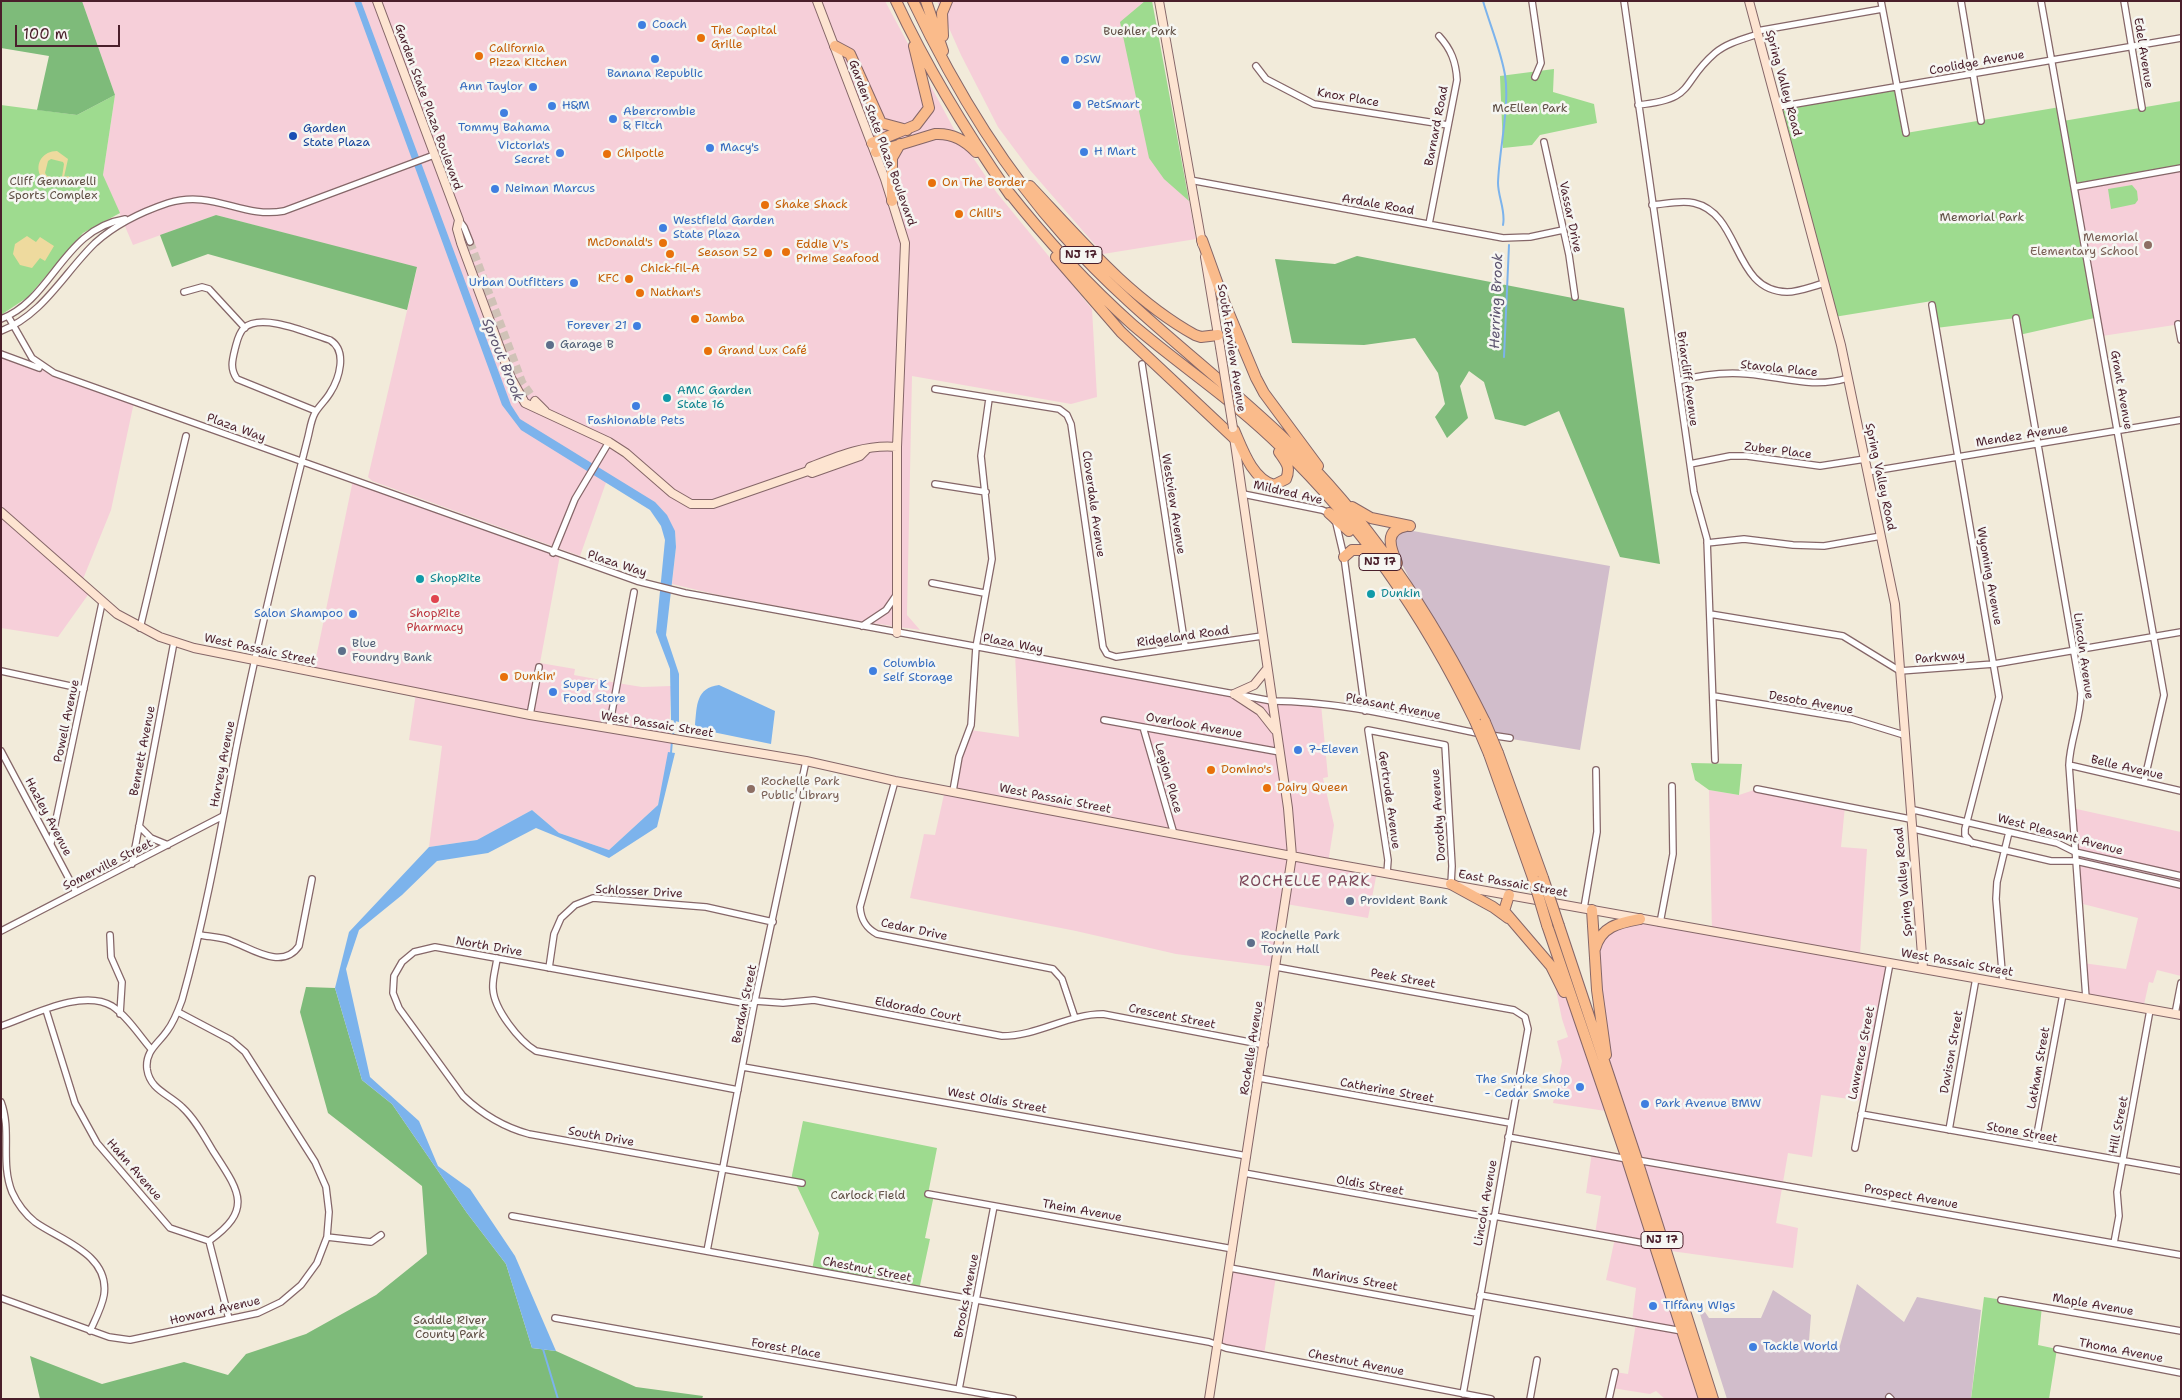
<!DOCTYPE html>
<html>
<head>
<meta charset="utf-8">
<style>
	body { margin:0 }
	#map { position:relative; width:2182px; height:1400px; overflow:hidden; background:#f2ebda; font-family:"Shantell Sans",sans-serif }
	canvas { display:block }
	.frame { position:absolute; inset:0; border:2px solid #4a1f2b; pointer-events:none }
	.scale { position:absolute; left:15px; top:25px; width:105px; height:22px; box-sizing:border-box; border:2px solid #4a1f2b; border-top:0; padding-left:6px; font-size:15px; line-height:18px; white-space:nowrap; color:#4a1f2b; -webkit-text-stroke:4px #f6f6f2; paint-order:stroke }
</style>
</head>
<body>
<div id="map">
<canvas width="2182" height="1400"></canvas>
<div class="frame"></div>
<div class="scale">100 m</div>
</div>
<script>
const c = document.querySelector('canvas').getContext('2d');
c.lineJoin = 'round';
function fill(path, color) {
  c.fillStyle = color;
  c.fill(path, 'evenodd');
}
function strokePath(path, color, width, dash) {
  c.strokeStyle = color;
  c.lineWidth = width;
  c.lineCap = dash ? 'butt' : 'round';
  c.setLineDash(dash || []);
  c.stroke(path);
}
function write(font, color, halo, rows, align = 'center') {
  c.font = font + ' "Shantell Sans",sans-serif';
  c.lineWidth = 5;
  c.setLineDash([]);
  c.textBaseline = 'middle';
  c.strokeStyle = halo;
  c.fillStyle = color;
  for (const [text, x, y, turn = 0] of rows) {
    c.save();
    c.translate(x, y);
    c.rotate((+turn || 0) * Math.PI / 180);
    c.textAlign = isNaN(turn) ? turn : align;
    if (halo) c.strokeText(text, 0, 0);
    c.fillText(text, 0, 0);
    c.restore();
  }
}
fill(new Path2D(`
	M82 1H885L955 131 997 193 1092 309 1097 397 1071 404 912 376 907 615 920 630 858 621 714 594 672 584 676 547 675 531 609 474 580 556 372 481 368 477 417 268 216 215 133 245 103 175 115 95Z
	M937 1H1152L1196 239 1103 254 1030 170 998 127 961 55Z
	M2181 168V324L2102 336 2075 187Z
	M1 354 134 402 111 510 81 584 90 592 58 637 1 628Z
	M353 480 560 555 540 663 575 669 574 675 617 683 642 687 671 686 669 738 673 739 658 805 609 850 559 833 532 810 477 840 429 847 442 746 409 740 416 693 313 672Z
	M1015 654 1272 701 1321 704 1328 777 1323 778 1334 825 1328 863 1377 872 1368 918 1286 904 1276 967 1176 954 1076 931 910 898 924 834 935 835 945 790 953 791 959 757 970 730 1019 737Z
	M1757 789 1845 806 1841 847 1867 849 1860 954 1890 963 1863 1101 1821 1095 1812 1157 1788 1153 1776 1223 1798 1228 1793 1268 1671 1251 1611 1073 1606 1050 1597 940 1603 932 1640 919 1712 932 1709 790 1739 795Z
	M2072 808 2181 832V976L2157 970 2153 983 2149 982 2143 1009 2086 998 2083 963 2126 969 2138 918 2079 903Z
	M1551 966 1593 1057 1612 1112 1553 1103 1562 1061 1557 1041 1568 1037 1562 1019Z
	M1592 1152 1627 1159 1704 1399H1665L1656 1391 1650 1394 1612 1388 1615 1372 1628 1374 1636 1323 1632 1322 1636 1288 1606 1280 1615 1238 1595 1234 1601 1196 1586 1193Z
	M1230 1268 1276 1276 1264 1355 1218 1345Z`), '#f6cfd9');
fill(new Path2D(`
	M1413 531 1610 566 1580 750 1493 736 1397 555 1395 538 1400 532Z
	M1857 1284 1904 1322 1917 1297 1981 1310 1971 1399H1727L1700 1314 1705 1312 1709 1318H1761L1773 1290 1811 1315 1809 1341 1839 1349Z`), '#d1bdcb');
fill(new Path2D(`
	M1145 1H1152L1189 201 1164 179 1149 158 1120 22Z
	M1554 69 1553 92 1594 104 1597 123 1540 135 1532 145 1503 148 1500 76Z
	M1895 87 1906 133 2060 107 2063 121 2181 101V169L2075 187 2099 317 2019 335 2016 318 1936 328 1932 301 1834 317 1778 107Z
	M115 95 103 175 120 213 83 233 28 297 1 315V105L77 115Z
	M2132 185 2137 191 2138 200 2135 204 2111 209 2108 189Z
	M1691 763 1742 764 1739 795 1709 790 1695 780Z
	M803 1121 937 1148 928 1194 934 1195 925 1238 930 1239 919 1290 812 1270 819 1233 795 1182 791 1180Z
	M1984 1297 2042 1306 2038 1345 2057 1349 2049 1399H1971Z`), '#9edb8f');
fill(new Path2D(`
	M1 1H82L115 95 77 115 37 110 49 56 1 48Z
	M216 215 417 267 407 310 208 254 172 267 160 235Z
	M1357 256 1624 308 1660 564 1620 557 1559 411 1525 426 1495 419 1484 382 1469 371 1460 386 1468 418 1447 438 1435 417 1445 404 1438 373 1415 338 1364 345 1292 343 1275 259 1335 264Z
	M306 987 335 988 362 1080 392 1104 467 1213 506 1264 532 1348 556 1351 636 1387 703 1396 702 1399H40L30 1356 102 1384 184 1362 228 1375 246 1354 306 1334 376 1295 427 1254 422 1186 328 1113 300 1012Z`), '#7ebb7a');
fill(new Path2D(`
	M57 151 68 159 64 177 69 176 68 184 63 187 56 185 59 181 40 175C35 163 43 151 57 151ZM51 159 63 162 64 164 62 177 59 179 47 176 45 173 48 161Z
	M27 236 36 242 40 237 54 246 45 261 40 258 32 268 20 265 13 254 15 244Z`), '#eeda9e');
fill(new Path2D(`
	M354 1H361L511 405 520 419 655 502 667 515 675 531 676 547 666 635 679 674V722L671 720 670 669 656 632 665 540 661 526 650 510 521 430 502 405Z
	M719 685 775 711 771 744 698 729 695 725C697 705 696 688 719 685Z
	M668 752 675 753 657 827 609 858 536 828 488 853 437 861 402 895 359 930 346 969 370 1077 419 1121 438 1166 470 1189 515 1256 556 1351 532 1348 506 1264 467 1213 392 1104 362 1080 335 988 349 932 429 847 477 840 532 810 559 833 609 850 658 805Z`), '#7cb3ec');
strokePath(new Path2D(`
	M1483 1C1490 25 1501 51 1505 75 1510 107 1499 150 1498 183 1498 197 1506 211 1503 225
	M1504 357 1509 245
	M673 735 675 720
	M671 753 672 740
	M543 1349 558 1399`), '#7cb3ec', 2);
strokePath(new Path2D(`
	M470 242 522 382 535 401`), '#d0c2b7', 8, [8, 4]);
const street = new Path2D(`
	M1532 1 1541 63 1535 77
	M1624 1 1694 492 1707 539 1715 760
	M1881 1 1906 133
	M1961 1 1981 121
	M2041 1 2164 695 2144 782
	M2124 1 2142 108
	M1757 31 1882 9
	M1256 66 1266 79 1314 104 1448 125
	M1638 105C1697 99 1679 84 1715 53 1727 43 1743 39 1758 34
	M1778 107 2181 38
	M1544 142 1569 255 1575 297
	M1190 180 1503 238 1530 237 1563 230
	M2075 187 2181 168
	M1652 205C1665 204 1681 200 1694 203 1742 214 1732 291 1787 292 1799 292 1813 286 1825 283
	M459 220 464 227 470 242
	M1429 224 1457 80C1456 62 1451 49 1439 36
	M184 292 202 287 209 289 245 328
	M1932 305 1999 697 1965 829V835L1972 843
	M8 316 32 358 54 373 637 581 685 593 1272 701C1342 701 1412 720 1481 734
	M2016 318 2081 693C2081 718 2070 740 2069 765L2086 998
	M1 319C53 299 63 229 125 219
	M2178 324 2181 340
	M1 331C43 315 64 273 95 243 116 224 141 212 168 203 213 189 242 219 284 211L434 155
	M1 354 39 368
	M1142 364 1185 646
	M1678 381C1700 375 1725 372 1748 374 1783 377 1813 389 1848 378
	M935 389 1059 409 1067 415 1071 424 1103 647 1107 654 1116 657 1262 636
	M1690 464 1730 456H1747L1820 466 1865 459
	M1867 472 2181 420
	M935 484 986 492
	M1243 494 1322 510 1329 513 1336 523 1344 557 1365 711
	M1707 543 1744 539 1793 545 1824 546 1881 536
	M553 553 575 499 609 442
	M932 583 984 593
	M1710 614 1843 636 1900 671 1994 664 2181 632
	M862 626 886 610 897 594
	M140 628 186 436
	M1 671 84 689
	M1714 696 1852 719 1904 735
	M530 715 539 667
	M1104 720 1280 752
	M1143 727 1174 834
	M609 728 634 592
	M1490 735 1510 738
	M1 751 76 892
	M2069 765 2181 791
	M895 781 860 907C861 920 866 928 877 934L1053 969 1062 979 1075 1018
	M1757 789 1910 819
	M953 791 959 757 971 725 976 647 992 559 981 456 989 399
	M1911 816 1914 810 2057 843 2075 852 2181 876
	M1912 825 1914 829 2051 861H2076L2181 885
	M139 826 151 838 168 845
	M51 843 102 603
	M132 864 174 642
	M1387 873 1388 860 1368 730 1445 745 1452 866 1451 884
	M1584 908 1597 832 1596 770
	M1660 923 1673 854 1672 786
	M1 931 223 816
	M110 935 111 957 122 982 120 1014
	M200 935C210 937 222 937 231 941 251 948 282 971 299 946L312 879
	M497 958C496 968 492 979 493 989 494 1009 519 1041 536 1051L738 1090
	M1276 967 1514 1010 1525 1017 1528 1029 1463 1394
	M549 968 554 934 561 918 575 905 593 898 706 907 773 922
	M2003 983 1996 899 1997 882 2009 832
	M755 1001 783 1003 814 1000 1002 1036C1038 1036 1068 1014 1103 1014L1265 1045
	M754 1005 435 947 414 952 402 962 394 976 393 993 399 1008 463 1096C483 1115 503 1127 529 1134L802 1183
	M46 1010 75 1103 97 1143 170 1228 209 1241
	M2175 1014 2181 983
	M1 1026C31 1016 82 988 112 1006 127 1016 139 1035 151 1049
	M743 1067 1247 1156
	M1259 1078 1510 1123
	M1 1102C12 1131 0 1162 12 1192 17 1203 25 1214 35 1222 60 1240 110 1254 104 1295 102 1307 95 1320 90 1331
	M1861 1114 2181 1171
	M1949 1130 1976 978
	M1508 1137 1627 1159
	M2035 1145 2063 994
	M1855 1148 1890 963
	M1637 1160 2181 1255
	M1244 1173 1493 1218
	M928 1194 1233 1249
	M512 1216 1209 1342 1226 1348 1491 1399
	M1494 1216 1654 1245
	M327 1237 371 1242 381 1235
	M209 1241C254 1209 239 1191 213 1151 204 1136 195 1119 182 1107 169 1094 150 1090 147 1069 145 1051 158 1044 167 1031 174 1022 178 1011 182 1000 205 918 220 834 236 749 257 644 282 540 308 437 310 429 311 420 315 413 319 406 326 400 330 393 339 379 348 351 330 340 310 334 262 312 244 328 238 334 237 342 235 349 232 361 230 369 237 379L316 411
	M209 1241 229 1319
	M2114 1243 2119 1216 2117 1192 2150 1010
	M707 1251 754 1005 806 761
	M1230 1268 1476 1313
	M1480 1295 1682 1331
	M1 1298 109 1337 130 1340 258 1313 281 1302 301 1285 317 1263 327 1237 329 1212 326 1187 315 1162 245 1052 231 1040 178 1012
	M2001 1300 2181 1331
	M555 1318 1013 1399
	M2057 1349 2181 1373
	M959 1389 994 1206
	M1889 1397 1891 1399
	M1530 1399 1537 1360
	M1609 1399 1615 1372`);
const secondary = new Path2D(`
	M377 1 459 220 457 229 461 243 511 378 525 403 609 442 626 453 672 493 691 504H713L808 471 810 467C838 456 866 444 897 447V633
	M817 1 885 179 905 243 897 447
	M1159 1 1202 244
	M1749 1 1841 345 1895 604 1923 968
	M1205 257 1220 347
	M535 401 545 411
	M808 471 812 473 860 456 866 450
	M1 512 117 614 160 637 194 648 530 715 806 761 895 781 1318 861 2181 1015
	M1234 694 1260 711 1275 730
	M1234 694 1254 685 1267 669
	M1209 1399 1292 856 1288 808 1234 437`);
const highway = new Path2D(`
	M896 1C928 70 967 133 1010 195
	M913 1C953 85 1002 167 1064 236 1131 312 1214 371 1287 441 1371 522 1434 618 1485 722
	M926 1 943 51
	M943 36 942 13 947 1
	M835 46 850 54 881 123 907 130
	M872 143 916 125 929 108 914 46
	M876 152 935 134C951 133 965 140 976 152
	M1030 186C1080 239 1130 299 1195 335L1201 337 1218 335
	M1007 190C1045 238 1087 284 1133 325 1182 367 1236 402 1282 448 1363 526 1426 620 1475 721
	M892 201V158L900 144
	M1202 240 1225 304 1256 378 1264 393 1318 466
	M1056 257 1121 332 1234 438
	M1234 430C1242 448 1252 479 1274 485L1286 479C1291 467 1286 462 1279 452
	M1352 507 1371 518 1410 526
	M1329 513 1349 531
	M1344 557 1352 550H1367
	M1397 563C1390 547 1384 530 1406 526
	M1498 753 1543 878
	M1489 754 1533 878
	M1451 884 1493 907 1508 918
	M1509 895 1504 911 1551 966 1564 992
	M1592 910 1597 990 1606 1055
	M1547 925 1627 1159 1704 1399
	M1559 926 1637 1160 1713 1399
	M1595 949C1601 926 1619 923 1640 919`);
strokePath(street, '#856668', 8);
strokePath(secondary, '#856668', 10);
strokePath(highway, '#856668', 12);
strokePath(street, '#fff', 5.5);
strokePath(secondary, '#fde4d1', 8);
strokePath(highway, '#fabb8b', 10);
const secondaryBridge = new Path2D(`
	M1220 347 1233 428`);
const highwayBridge = new Path2D(`
	M1475 721 1489 754
	M1485 722 1498 753
	M1533 878 1547 925
	M1543 878 1559 926`);
strokePath(secondaryBridge, '#856668', 10, []);
strokePath(highwayBridge, '#856668', 12, []);
strokePath(secondaryBridge, '#fde4d1', 8);
strokePath(highwayBridge, '#fabb8b', 10);
for (const [x, y, r, color] of [
	[642,25,5,"#3f7fe0"],
	[701,38,5,"#e8710a"],
	[479,56,5,"#e8710a"],
	[655,59,5,"#3f7fe0"],
	[1065,60,5,"#3f7fe0"],
	[533,87,5,"#3f7fe0"],
	[1077,105,5,"#3f7fe0"],
	[552,106,5,"#3f7fe0"],
	[504,113,5,"#3f7fe0"],
	[613,119,5,"#3f7fe0"],
	[293,136,5,"#1a4fb4"],
	[710,148,5,"#3f7fe0"],
	[1084,152,5,"#3f7fe0"],
	[560,153,5,"#3f7fe0"],
	[607,154,5,"#e8710a"],
	[932,183,5,"#e8710a"],
	[495,189,5,"#3f7fe0"],
	[765,205,5,"#e8710a"],
	[959,214,5,"#e8710a"],
	[663,228,5,"#3f7fe0"],
	[663,243,5,"#e8710a"],
	[2148,245,5,"#8d6e63"],
	[786,252,5,"#e8710a"],
	[768,253,5,"#e8710a"],
	[670,254,5,"#e8710a"],
	[629,279,5,"#e8710a"],
	[574,283,5,"#3f7fe0"],
	[640,293,5,"#e8710a"],
	[695,319,5,"#e8710a"],
	[637,326,5,"#3f7fe0"],
	[550,345,5,"#5c6f8a"],
	[708,351,5,"#e8710a"],
	[667,398,5,"#0f9aa8"],
	[636,406,5,"#3f7fe0"],
	[420,579,5,"#0f9aa8"],
	[1371,594,5,"#0f9aa8"],
	[435,599,5,"#e0444e"],
	[353,614,5,"#3f7fe0"],
	[342,651,5,"#5c6f8a"],
	[873,671,5,"#3f7fe0"],
	[504,677,5,"#e8710a"],
	[553,692,5,"#3f7fe0"],
	[1298,750,5,"#3f7fe0"],
	[1211,770,5,"#e8710a"],
	[1267,788,5,"#e8710a"],
	[751,789,5,"#8d6e63"],
	[1350,901,5,"#5c6f8a"],
	[1251,943,5,"#5c6f8a"],
	[1580,1087,5,"#3f7fe0"],
	[1645,1104,5,"#3f7fe0"],
	[1653,1306,5,"#3f7fe0"],
	[1753,1347,5,"#3f7fe0"]
]) {
  const dot = new Path2D();
  dot.arc(x, y, r, 0, 2 * Math.PI);
  c.fillStyle = color;
  c.fill(dot);
  strokePath(dot, '#f6f6f2', 2);
}
for (const [x, y, w] of [
	[1081,255,42],
	[1380,562,42],
	[1662,1240,42]
]) {
  const box = new Path2D();
  box.roundRect(x - w / 2, y - 8.5, w, 17, 4);
  c.fillStyle = '#f6f6f2';
  c.fill(box);
  strokePath(box, '#4a1f2b', 1);
}
write('bold 11px', '#4a1f2b', null, [
	["NJ 17",1081,255],
	["NJ 17",1380,562],
	["NJ 17",1662,1240]
]);
write('12px', '#366cbe', '#f6f6f2', [
	["Coach",652,25],
	["DSW",1075,60],
	["Banana Republic",655,74,"center"],
	["Ann Taylor",523,87,"right"],
	["PetSmart",1087,105],
	["H&M",562,106],
	["Abercrombie",623,112],
	["& Fitch",623,126],
	["Tommy Bahama",504,128,"center"],
	["Victoria's",550,146,"right"],
	["Secret",550,160,"right"],
	["Macy's",720,148],
	["H Mart",1094,152],
	["Neiman Marcus",505,189],
	["Westfield Garden",673,221],
	["State Plaza",673,235],
	["Urban Outfitters",564,283,"right"],
	["Forever 21",627,326,"right"],
	["Fashionable Pets",636,421,"center"],
	["Salon Shampoo",343,614,"right"],
	["Columbia",883,664],
	["Self Storage",883,678],
	["Super K",563,685],
	["Food Store",563,699],
	["7-Eleven",1308,750],
	["The Smoke Shop",1570,1080,"right"],
	["- Cedar Smoke",1570,1094,"right"],
	["Park Avenue BMW",1655,1104],
	["Tiffany Wigs",1663,1306],
	["Tackle World",1763,1347]
], 'left');
write('12px', '#c56008', '#f6f6f2', [
	["The Capital",711,31],
	["Grille",711,45],
	["California",489,49],
	["Pizza Kitchen",489,63],
	["Chipotle",617,154],
	["On The Border",942,183],
	["Shake Shack",775,205],
	["Chili's",969,214],
	["McDonald's",653,243,"right"],
	["Eddie V's",796,245],
	["Prime Seafood",796,259],
	["Season 52",758,253,"right"],
	["Chick-fil-A",670,269,"center"],
	["KFC",619,279,"right"],
	["Nathan's",650,293],
	["Jamba",705,319],
	["Grand Lux Café",718,351],
	["Dunkin'",514,677],
	["Domino's",1221,770],
	["Dairy Queen",1277,788]
], 'left');
write('12px', '#5f4e44', '#f6f6f2', [
	["Buehler Park",1140,32],
	["McEllen Park",1530,109],
	["Cliff Gennarelli",53,182],
	["Sports Complex",53,196],
	["Memorial Park",1982,218],
	["Carlock Field",868,1196],
	["Saddle River",450,1321],
	["County Park",450,1335]
]);
write('12px', '#4a1f2b', '#f6f6f2', [
	["Edel Avenue",2143,53,81],
	["Coolidge Avenue",1977,63,-10],
	["Spring Valley Road",1783,83,75],
	["Knox Place",1348,98,10],
	["Garden State Plaza Boulevard",428,107,70],
	["Barnard Road",1437,126,-79],
	["Garden State Plaza Boulevard",882,143,70],
	["Ardale Road",1378,205,10],
	["Vassar Drive",1570,217,78],
	["South Farview Avenue",1231,348,81],
	["Stavola Place",1779,369,6],
	["Briarcliff Avenue",1687,379,82],
	["Grant Avenue",2121,390,80],
	["Plaza Way",236,428,20],
	["Mendez Avenue",2022,436,-9],
	["Zuber Place",1778,451,7],
	["Spring Valley Road",1880,477,78],
	["Mildred Ave",1288,493,13],
	["Cloverdale Avenue",1093,504,82],
	["Westview Avenue",1173,504,81],
	["Plaza Way",617,564,18],
	["Wyoming Avenue",1989,576,80],
	["Ridgeland Road",1183,637,-8],
	["Plaza Way",1013,644,11],
	["West Passaic Street",260,650,12],
	["Lincoln Avenue",2083,656,82],
	["Parkway",1940,658,-4],
	["Desoto Avenue",1811,703,10],
	["Pleasant Avenue",1393,707,11],
	["Powell Avenue",67,721,-78],
	["West Passaic Street",657,725,9],
	["Overlook Avenue",1194,726,10],
	["Bennett Avenue",143,751,-79],
	["Harvey Avenue",223,764,-79],
	["Belle Avenue",2127,768,13],
	["Legion Place",1168,778,74],
	["West Passaic Street",1055,799,11],
	["Gertrude Avenue",1389,800,82],
	["Dorothy Avenue",1439,815,-94],
	["Hazley Avenue",48,817,62],
	["West Pleasant Avenue",2060,835,15],
	["Somerville Street",108,865,-27],
	["Spring Valley Road",1904,882,-95],
	["East Passaic Street",1513,884,10],
	["Schlosser Drive",639,892,3],
	["Cedar Drive",914,930,12],
	["North Drive",489,947,10],
	["West Passaic Street",1957,963,10],
	["Peek Street",1403,979,10],
	["Berdan Street",745,1004,-78],
	["Eldorado Court",918,1010,11],
	["Crescent Street",1172,1017,11],
	["Rochelle Avenue",1252,1048,-81],
	["Davison Street",1952,1052,-80],
	["Lawrence Street",1862,1053,-79],
	["Latham Street",2039,1068,-80],
	["Catherine Street",1387,1091,10],
	["West Oldis Street",997,1101,10],
	["Hill Street",2119,1125,-79],
	["Stone Street",2022,1133,10],
	["South Drive",601,1137,10],
	["Hahn Avenue",134,1170,49],
	["Oldis Street",1370,1186,10],
	["Prospect Avenue",1911,1197,10],
	["Lincoln Avenue",1486,1203,-80],
	["Theim Avenue",1082,1211,10],
	["Chestnut Street",867,1270,11],
	["Marinus Street",1355,1280,10],
	["Brooks Avenue",967,1296,-79],
	["Maple Avenue",2093,1305,10],
	["Howard Avenue",215,1311,-13],
	["Forest Place",786,1349,10],
	["Thoma Avenue",2121,1351,11],
	["Chestnut Avenue",1356,1363,11]
]);
write('12px', '#164399', '#f6f6f2', [
	["Garden",303,129],
	["State Plaza",303,143]
], 'left');
write('12px', '#785e54', '#f6f6f2', [
	["Memorial",2138,238],
	["Elementary School",2138,252],
	["Rochelle Park",761,782,"left"],
	["Public Library",761,796,"left"]
], 'right');
write('12px', '#4e5e75', '#f6f6f2', [
	["Garage B",560,345],
	["Blue",352,644],
	["Foundry Bank",352,658],
	["Provident Bank",1360,901],
	["Rochelle Park",1261,936],
	["Town Hall",1261,950]
], 'left');
write('12px', '#0d838f', '#f6f6f2', [
	["AMC Garden",677,391],
	["State 16",677,405],
	["ShopRite",430,579],
	["Dunkin",1381,594]
], 'left');
write('12px', '#be3a42', '#f6f6f2', [
	["ShopRite",435,614],
	["Pharmacy",435,628]
]);
write('italic 14px', '#5c536f', '#f6f6f2', [
	["Herring Brook",1497,301,-88],
	["Sprout Brook",502,360,68]
]);
c.letterSpacing = '1px';
write('15px', '#7e495b', '#f6f6f2', [
	["ROCHELLE PARK",1305,882]
]);
c.letterSpacing = '0px';
</script>
</body>
</html>
